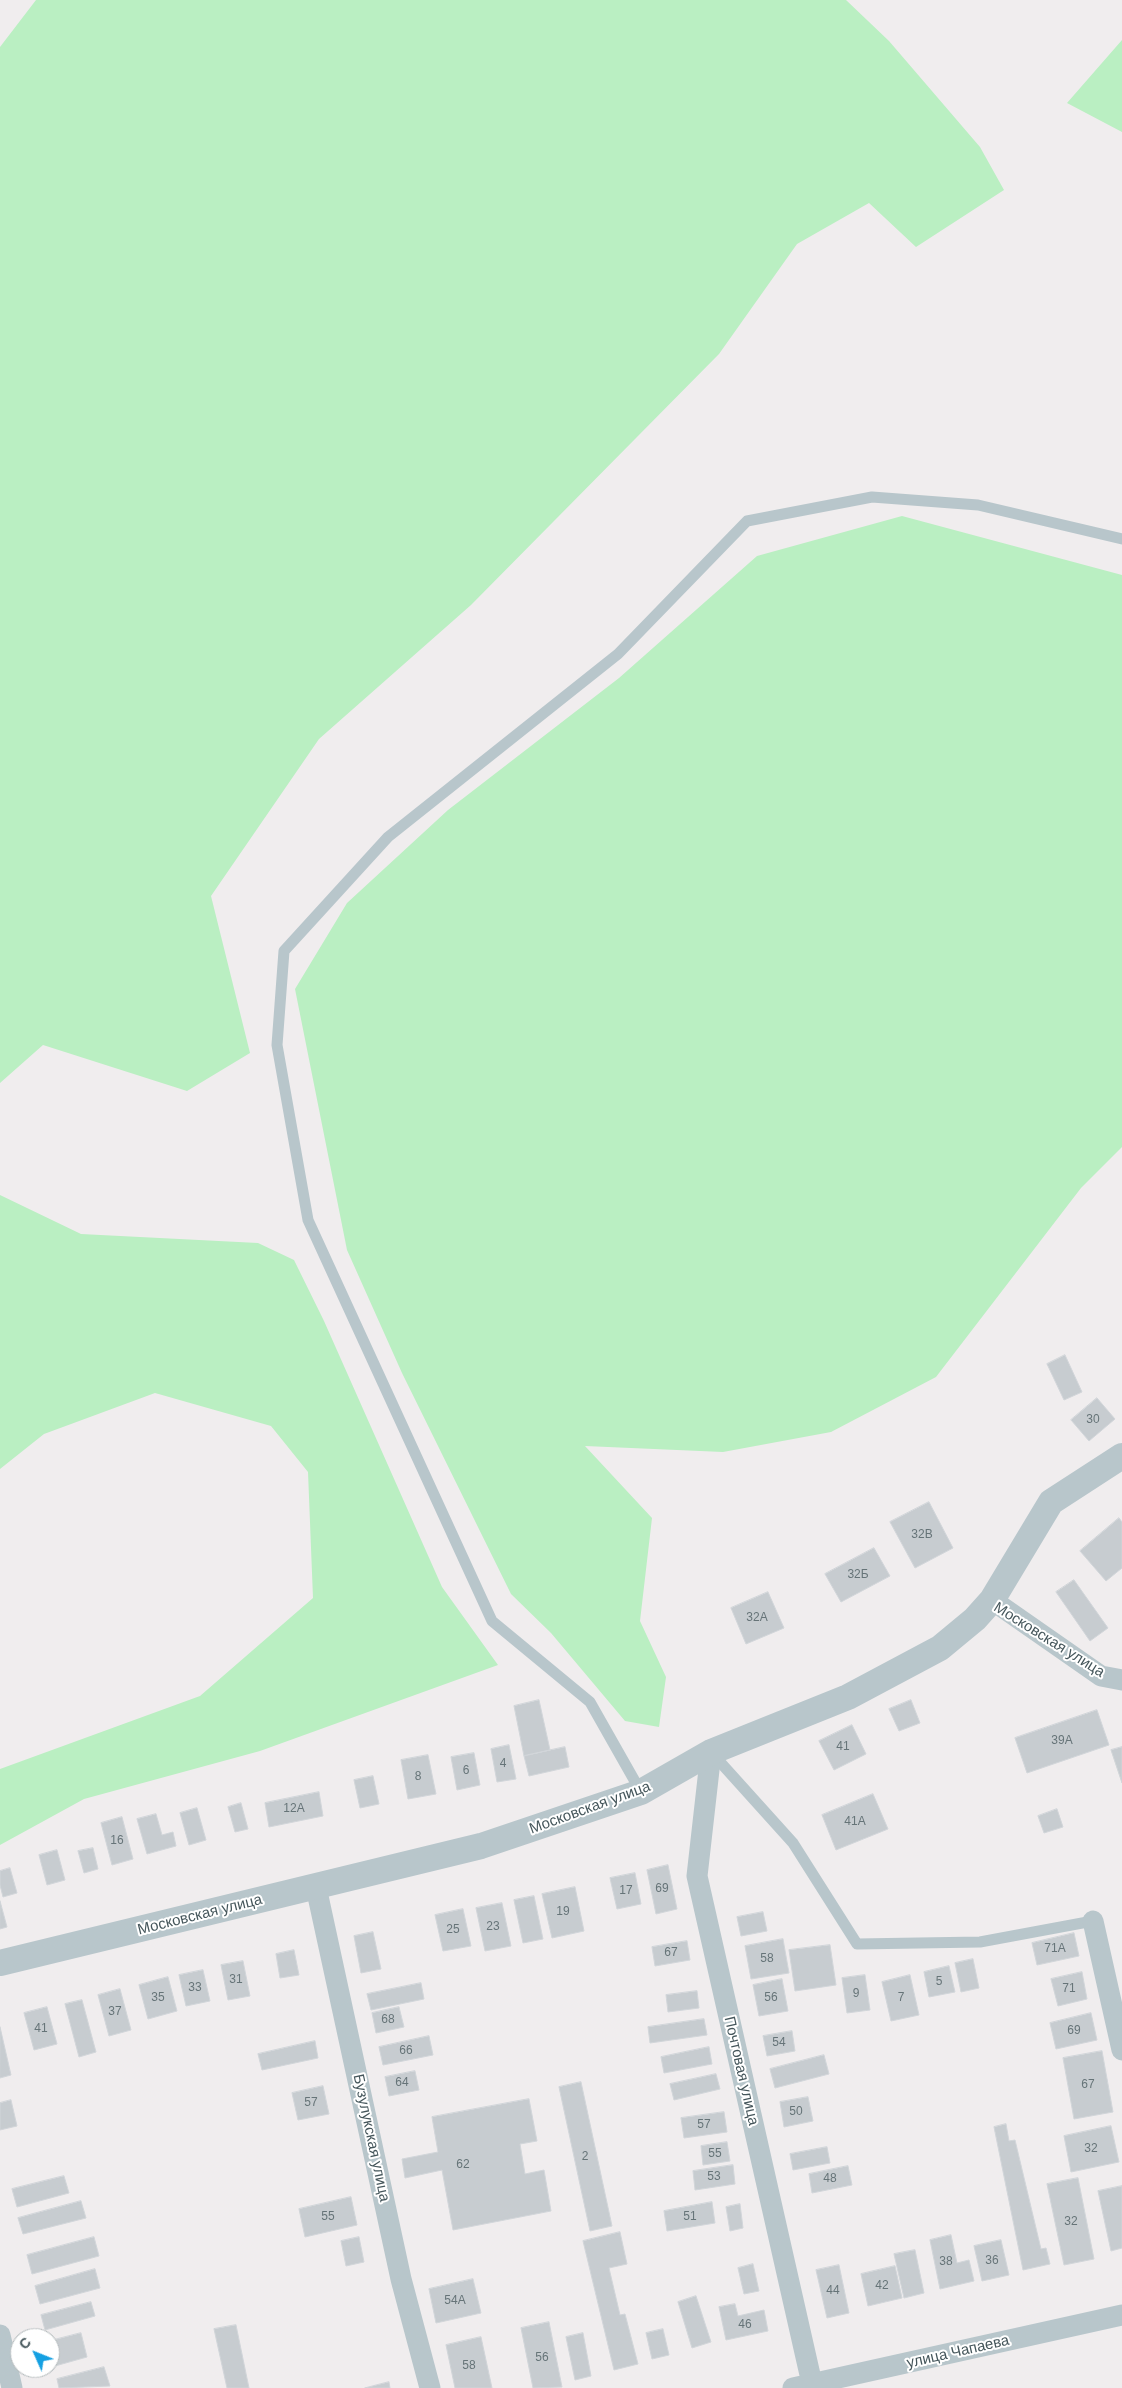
<!DOCTYPE html>
<html>
<head>
<meta charset="utf-8">
<style>
	body { margin:0 }
	#map { position:relative; width:1122px; height:2388px; overflow:hidden; background:#f0edee; font-family:Helvetica,sans-serif }
	canvas { display:block }
	.north { position:absolute; left:10px; top:2328px; width:50px; height:50px; box-sizing:border-box; background:#fff; border:1px solid #b5bbbd; border-radius:50%; rotate:314deg; font-size:14px; font-weight:700; line-height:20px; text-align:center; color:#45565b }
	.north::after { content:''; display:block; margin:auto; width:18px; height:22px; background:#15a0e2; clip-path:polygon(50% 0,100% 100%,50% 72%,0 100%) }
</style>
</head>
<body>
<div id="map">
<canvas width="1122" height="2388"></canvas>
<div class="north">С</div>
</div>
<script>
const c = document.querySelector('canvas').getContext('2d');
c.lineJoin = 'round';
function fill(path, color) {
  c.fillStyle = color;
  c.fill(path, 'evenodd');
}
function strokePath(path, color, width, dash) {
  c.strokeStyle = color;
  c.lineWidth = width;
  c.lineCap = dash ? 'butt' : 'round';
  c.setLineDash(dash || []);
  c.stroke(path);
}
function write(font, color, halo, rows, align = 'center') {
  c.font = font + ' Helvetica,sans-serif';
  c.lineWidth = 4;
  c.setLineDash([]);
  c.textBaseline = 'middle';
  c.strokeStyle = halo;
  c.fillStyle = color;
  for (const [text, x, y, turn = 0] of rows) {
    c.save();
    c.translate(x, y);
    c.rotate((+turn || 0) * Math.PI / 180);
    c.textAlign = isNaN(turn) ? turn : align;
    if (halo) c.strokeText(text, 0, 0);
    c.fillText(text, 0, 0);
    c.restore();
  }
}
fill(new Path2D(`
	M36 0H846L889 41 980 147 1004 190 916 247 869 203 797 244 719 354 471 605 319 739 211 896 250 1053 187 1091 43 1045 0 1083V47Z
	M1122 40V132L1067 103Z
	M902 516 1122 575V1147L1081 1188 936 1377 831 1432 723 1452 585 1446 652 1518 640 1621 666 1677 659 1727 625 1721 551 1633 511 1594 402 1373 347 1250 295 989 347 903 448 810 619 678 757 556Z
	M0 1195 81 1234 258 1243 294 1260 324 1321 442 1587 498 1665 260 1751 84 1799 0 1845V1769L200 1696 313 1598 308 1472 271 1426 155 1393 44 1434 0 1469Z`), '#baefc2');
const building = new Path2D(`
	M1065 1355 1082 1392 1064 1400 1047 1364Z
	M1097 1398 1115 1419 1089 1441 1071 1420Z
	M929 1502 953 1548 915 1568 890 1522Z
	M1119 1518 1122 1522V1568L1106 1581 1080 1551Z
	M874 1548 890 1576 841 1602 825 1574Z
	M1074 1580 1108 1628 1090 1641 1056 1592Z
	M768 1592 784 1628 746 1644 731 1608Z
	M539 1700 550 1750 524 1756 514 1706Z
	M911 1700 920 1723 899 1731 889 1709Z
	M1097 1710 1109 1745 1027 1773 1015 1738Z
	M852 1725 866 1754 834 1770 819 1741Z
	M509 1745 516 1779 497 1782 491 1749Z
	M565 1747 569 1767 529 1776 524 1756Z
	M1122 1747V1783L1111 1750Z
	M474 1753 480 1785 457 1790 451 1757Z
	M428 1755 436 1794 408 1799 401 1760Z
	M373 1776 379 1804 360 1808 354 1780Z
	M319 1792 323 1816 269 1827 265 1803Z
	M873 1794 888 1829 836 1850 822 1815Z
	M241 1803 248 1829 235 1832 228 1807Z
	M197 1808 206 1840 189 1845 180 1813Z
	M1057 1809 1063 1827 1044 1833 1038 1816Z
	M156 1814 162 1835 173 1832 176 1846 147 1854 137 1819Z
	M122 1817 133 1859 112 1865 101 1823Z
	M93 1848 98 1869 84 1873 78 1851Z
	M57 1850 65 1880 47 1885 39 1855Z
	M668 1865 677 1909 656 1914 647 1870Z
	M10 1868 17 1893 3 1897 0 1885V1871Z
	M635 1873 641 1904 617 1909 610 1878Z
	M575 1887 584 1931 552 1938 542 1894Z
	M534 1896 543 1939 523 1943 514 1900Z
	M0 1901 7 1927 0 1929Z
	M502 1903 511 1946 485 1951 476 1908Z
	M463 1909 471 1946 443 1951 435 1915Z
	M763 1912 767 1931 741 1936 737 1917Z
	M373 1932 381 1969 361 1973 354 1936Z
	M1074 1933 1079 1956 1037 1965 1032 1943Z
	M783 1939 789 1973 751 1979 745 1946Z
	M687 1941 690 1960 655 1966 652 1947Z
	M830 1945 836 1985 795 1991 789 1950Z
	M294 1950 299 1975 280 1978 276 1954Z
	M973 1959 979 1988 961 1992 955 1963Z
	M243 1961 250 1996 228 2000 221 1965Z
	M949 1966 955 1992 929 1997 924 1972Z
	M203 1970 210 2001 186 2006 179 1975Z
	M1082 1972 1087 1999 1058 2006 1051 1979Z
	M865 1975 870 2010 847 2013 842 1978Z
	M910 1975 919 2015 891 2021 882 1982Z
	M168 1977 177 2011 148 2019 139 1985Z
	M782 1979 788 2011 759 2016 753 1985Z
	M421 1983 424 1999 371 2010 367 1994Z
	M120 1989 131 2030 109 2036 98 1995Z
	M697 1991 699 2008 668 2012 666 1995Z
	M82 2000 96 2052 79 2057 65 2004Z
	M47 2007 57 2044 34 2050 24 2013Z
	M399 2007 404 2027 376 2033 372 2013Z
	M1091 2013 1097 2040 1056 2049 1050 2023Z
	M704 2019 707 2035 650 2043 648 2027Z
	M0 2027 11 2075 0 2078Z
	M792 2031 795 2051 767 2056 763 2036Z
	M429 2036 433 2055 383 2065 379 2047Z
	M315 2041 318 2058 262 2070 258 2054Z
	M709 2047 712 2064 664 2073 661 2057Z
	M1102 2051 1113 2112 1074 2119 1063 2058Z
	M824 2055 829 2074 775 2088 770 2069Z
	M415 2071 419 2090 389 2096 385 2077Z
	M716 2074 720 2089 674 2100 670 2084Z
	M581 2082 612 2226 590 2231 559 2087Z
	M323 2086 329 2114 298 2120 292 2093Z
	M808 2097 813 2121 784 2127 780 2102Z
	M529 2099 537 2141 520 2144 525 2174 544 2170 551 2211 453 2230 442 2170 405 2178 402 2159 438 2152 432 2117Z
	M11 2100 17 2126 0 2130V2103Z
	M724 2112 727 2132 684 2138 681 2118Z
	M1006 2124 1009 2141 1015 2140 1041 2249 1046 2248 1050 2264 1023 2270 994 2127Z
	M1111 2126 1119 2162 1071 2172 1064 2136Z
	M727 2142 730 2161 703 2165 701 2146Z
	M827 2147 830 2163 793 2170 790 2154Z
	M733 2165 735 2184 695 2190 693 2171Z
	M848 2166 852 2185 812 2193 809 2174Z
	M64 2176 69 2193 17 2207 12 2189Z
	M1078 2178 1094 2259 1064 2265 1047 2184Z
	M1122 2186V2248L1111 2251 1098 2191Z
	M351 2197 357 2225 305 2237 299 2209Z
	M81 2201 86 2218 23 2234 18 2218Z
	M712 2202 715 2223 667 2231 664 2211Z
	M740 2204 743 2228 730 2231 726 2207Z
	M620 2232 627 2264 609 2268 620 2315 625 2314 638 2364 614 2370 583 2241Z
	M951 2235 957 2263 969 2260 974 2281 940 2289 930 2240Z
	M94 2237 99 2256 32 2274 27 2255Z
	M359 2237 364 2262 346 2266 341 2241Z
	M1001 2240 1009 2275 982 2281 974 2246Z
	M915 2250 924 2293 904 2298 894 2254Z
	M753 2264 759 2291 744 2294 738 2268Z
	M839 2265 849 2313 827 2318 816 2270Z
	M895 2266 902 2298 868 2306 861 2274Z
	M95 2269 100 2288 40 2304 35 2286Z
	M473 2279 481 2313 436 2323 429 2289Z
	M696 2296 711 2342 692 2348 678 2302Z
	M91 2302 95 2316 45 2330 41 2315Z
	M735 2304 738 2316 764 2310 768 2331 726 2340 719 2307Z
	M549 2322 562 2387 533 2388 521 2328Z
	M236 2325 249 2388H227L214 2329Z
	M663 2329 669 2355 652 2359 646 2333Z
	M81 2333 87 2357 55 2366 50 2341Z
	M583 2333 591 2376 575 2380 566 2337Z
	M481 2337 492 2388H455L446 2345Z
	M104 2367 110 2386 59 2388 57 2379Z
	M389 2382 390 2388H365Z`);
fill(building, '#c7ccd0');
strokePath(building, '#d1d5d9', 1);
strokePath(new Path2D(`
	M711 1752 793 1843 857 1944 980 1942 1093 1921
	M641 1792 590 1702 492 1621 308 1220 277 1045 284 951 388 837 618 654 747 521 872 497 978 505 1122 539`), '#b8c6cb', 11);
strokePath(new Path2D(`
	M992 1600 1101 1676 1122 1680
	M711 1752 697 1876 813 2388
	M316 1887 401 2279 430 2388
	M1093 1921 1122 2050
	M0 2335 12 2388
	M793 2388 1122 2315`), '#b8c6cb', 21);
strokePath(new Path2D(`
	M0 1963 481 1846 641 1792 711 1752 848 1697 940 1648 975 1619 992 1600 1051 1502 1122 1456`), '#b8c6cb', 26);
write('12px', '#667478', null, [
	["30",1093,1420],
	["32В",922,1535],
	["32Б",858,1575],
	["32А",757,1618],
	["39А",1062,1741],
	["41",843,1747],
	["4",503,1764],
	["6",466,1771],
	["8",418,1777],
	["12А",294,1809],
	["41А",855,1822],
	["16",117,1841],
	["69",662,1889],
	["17",626,1891],
	["19",563,1912],
	["23",493,1927],
	["25",453,1930],
	["71А",1055,1949],
	["67",671,1953],
	["58",767,1959],
	["31",236,1980],
	["5",939,1982],
	["33",195,1988],
	["71",1069,1989],
	["9",856,1994],
	["35",158,1998],
	["56",771,1998],
	["7",901,1998],
	["37",115,2012],
	["68",388,2020],
	["41",41,2029],
	["69",1074,2031],
	["54",779,2043],
	["66",406,2051],
	["64",402,2083],
	["67",1088,2085],
	["57",311,2103],
	["50",796,2112],
	["57",704,2125],
	["32",1091,2149],
	["55",715,2154],
	["2",585,2157],
	["62",463,2165],
	["53",714,2177],
	["48",830,2179],
	["55",328,2217],
	["51",690,2217],
	["32",1071,2222],
	["36",992,2261],
	["38",946,2262],
	["42",882,2286],
	["44",833,2291],
	["54А",455,2301],
	["46",745,2325],
	["56",542,2358],
	["58",469,2366]
]);
write('15px', '#45565b', '#fff', [
	["Московская улица",1049,1640,32],
	["Московская улица",590,1808,-20],
	["Московская улица",200,1915,-14],
	["Почтовая улица",741,2071,77],
	["Бузулукская улица",371,2138,78],
	["улица Чапаева",958,2352,-13]
]);
</script>
</body>
</html>
